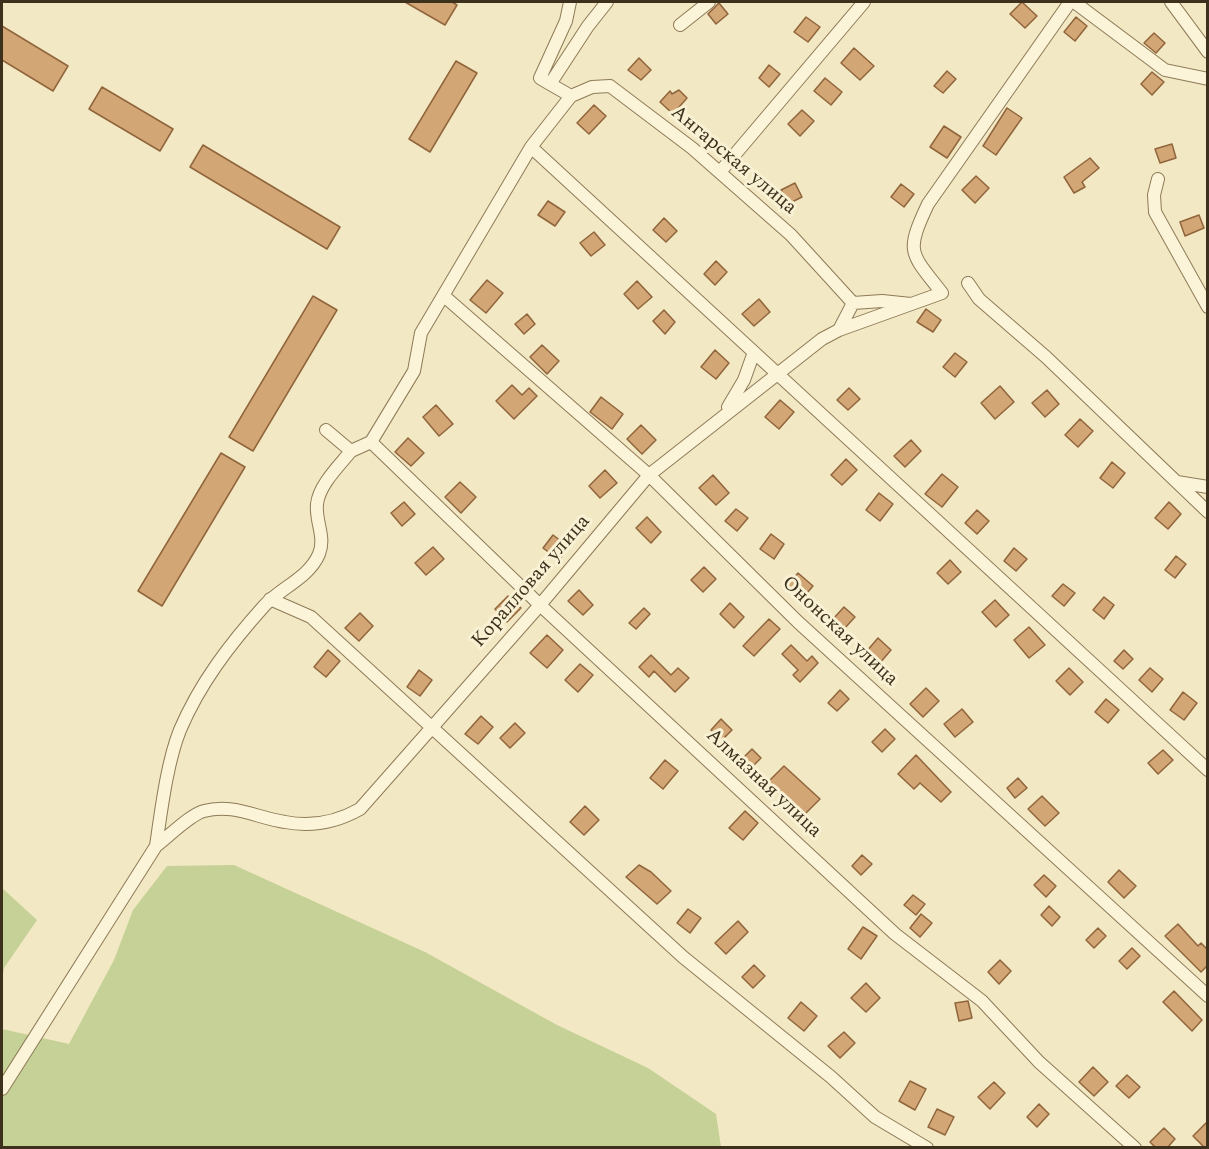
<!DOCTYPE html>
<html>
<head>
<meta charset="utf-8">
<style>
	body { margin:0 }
	#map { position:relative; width:1209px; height:1149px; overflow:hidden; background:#f2e8c3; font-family:Spectral,serif }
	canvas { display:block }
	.frame { position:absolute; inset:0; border:3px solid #3d301d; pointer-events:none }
</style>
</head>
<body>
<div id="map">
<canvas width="1209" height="1149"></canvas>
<div class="frame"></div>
</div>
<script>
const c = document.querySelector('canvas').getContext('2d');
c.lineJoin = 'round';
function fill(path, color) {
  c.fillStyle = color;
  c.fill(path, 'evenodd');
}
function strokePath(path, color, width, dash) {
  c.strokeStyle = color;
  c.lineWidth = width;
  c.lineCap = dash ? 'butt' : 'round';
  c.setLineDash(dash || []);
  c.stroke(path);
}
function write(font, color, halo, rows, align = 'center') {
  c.font = font + ' Spectral,serif';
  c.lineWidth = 6;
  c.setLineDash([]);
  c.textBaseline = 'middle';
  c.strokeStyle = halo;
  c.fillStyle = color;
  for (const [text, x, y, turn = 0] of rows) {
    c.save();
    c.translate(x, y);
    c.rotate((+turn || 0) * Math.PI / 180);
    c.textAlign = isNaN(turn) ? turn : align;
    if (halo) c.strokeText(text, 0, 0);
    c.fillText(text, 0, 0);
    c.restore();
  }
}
fill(new Path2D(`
	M234 865 425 952 557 1025 648 1068 716 1114 721 1147 2 1148V1029L69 1044 114 960 133 910 167 866Z
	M2 888 37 920 4 968 2 981Z`), '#c5d196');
const building = new Path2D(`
	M405 2H452L457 5 445 25Z
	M1022 2 1037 16 1025 28 1010 14Z
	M719 3 728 14 716 24 708 14Z
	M806 17 820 27 808 42 794 32Z
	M1076 17 1087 26 1075 41 1064 32Z
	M2 26 68 66 53 91 2 60Z
	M1154 33 1165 43 1156 53 1144 43Z
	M854 48 874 66 860 80 841 63Z
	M639 58 651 70 641 80 628 70Z
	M456 61 477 73 430 152 409 139Z
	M769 65 780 74 769 87 759 78Z
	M947 71 956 79 943 93 934 86Z
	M1152 72 1164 82 1152 95 1141 84Z
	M825 78 842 92 831 105 814 91Z
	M102 87 173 129 160 151 89 109Z
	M679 90 687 98 673 114 660 102 670 91 672 94Z
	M594 105 606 116 589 134 577 123Z
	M1007 108 1022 118 996 155 983 146Z
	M802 110 814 121 800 136 788 124Z
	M944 126 961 137 947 158 930 147Z
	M1172 144 1176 158 1160 163 1155 149Z
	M203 145 340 227 327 249 190 167Z
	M1090 158 1099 168 1082 182 1085 187 1074 193 1064 177Z
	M976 176 989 188 975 203 962 190Z
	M795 183 802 197 788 204 781 190Z
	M901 184 914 194 904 207 891 197Z
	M548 201 565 212 555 226 538 215Z
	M1199 215 1204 228 1185 236 1180 222Z
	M664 218 677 231 666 242 653 230Z
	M594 232 605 245 591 256 580 243Z
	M716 261 727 272 715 285 704 274Z
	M487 280 503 293 486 313 470 300Z
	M637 281 652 297 638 309 624 294Z
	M313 296 337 310 253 451 229 437Z
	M759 299 770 312 754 326 742 314Z
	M926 309 941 320 933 332 917 322Z
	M664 310 675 322 665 334 653 321Z
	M527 314 535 324 524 334 515 324Z
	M542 345 559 361 547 374 530 357Z
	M715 350 729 363 716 379 701 367Z
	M955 353 967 362 955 377 943 367Z
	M512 385 522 395 529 388 537 396 514 419 496 401Z
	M1000 386 1014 402 995 419 981 403Z
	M849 388 860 399 848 410 837 400Z
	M1047 390 1059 404 1045 417 1032 403Z
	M601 397 623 414 612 429 590 412Z
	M780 400 794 412 779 429 765 417Z
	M436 405 453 424 439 436 423 417Z
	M1080 419 1093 431 1078 447 1065 435Z
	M641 425 656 440 642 454 627 439Z
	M408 438 424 453 411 466 395 452Z
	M911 440 921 451 905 467 894 456Z
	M221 453 245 467 162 606 138 591Z
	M846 459 857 470 842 485 831 475Z
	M1112 462 1125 473 1113 488 1100 478Z
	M605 470 617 483 600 498 589 486Z
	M942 474 958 487 942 507 925 494Z
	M713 475 729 493 716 505 699 488Z
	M460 482 476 497 461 513 445 497Z
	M879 493 893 504 880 521 866 510Z
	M404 502 415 514 402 526 391 513Z
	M1169 502 1181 514 1168 529 1155 518Z
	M736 509 748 518 737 531 725 521Z
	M977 510 989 521 977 534 965 523Z
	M647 517 661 532 651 543 636 528Z
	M771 534 784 544 774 559 760 549Z
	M553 535 569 547 559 560 543 548Z
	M433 547 444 559 426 575 415 563Z
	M1014 548 1027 559 1016 571 1004 561Z
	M1176 556 1186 564 1175 578 1165 570Z
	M950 560 961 572 948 584 937 573Z
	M704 567 716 579 703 592 691 580Z
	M798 573 813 586 801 600 786 587Z
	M1063 584 1075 593 1064 606 1052 596Z
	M579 590 593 605 583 615 568 601Z
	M508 596 521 608 507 622 495 609Z
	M1104 597 1114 605 1104 619 1093 610Z
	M995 600 1009 615 996 627 982 612Z
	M730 603 744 617 734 628 720 614Z
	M844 607 855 617 844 629 833 619Z
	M644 608 650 614 636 629 629 623Z
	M360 613 373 626 359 641 345 628Z
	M769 619 780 629 754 656 743 646Z
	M1029 627 1045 645 1029 658 1014 640Z
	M547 635 563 650 547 668 530 653Z
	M878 638 891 650 879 664 866 652Z
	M791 645 807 661 812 656 818 663 800 682 793 675 798 670 782 654Z
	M328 650 340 661 326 677 314 667Z
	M1124 650 1133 659 1123 669 1114 661Z
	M651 655 671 675 678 668 689 678 675 692 654 671 649 677 639 667Z
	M580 664 593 675 578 692 565 680Z
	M1069 668 1083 682 1070 695 1056 681Z
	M1150 668 1163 679 1152 692 1139 680Z
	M419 670 432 680 420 696 407 687Z
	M926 688 939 701 923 717 910 704Z
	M840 690 849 699 837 711 828 703Z
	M1183 692 1197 703 1184 720 1170 710Z
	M1106 699 1119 710 1108 723 1095 712Z
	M962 709 973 722 955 737 944 724Z
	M481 716 493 727 478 744 465 734Z
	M721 719 732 730 722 740 711 730Z
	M515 723 525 733 510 748 500 738Z
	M885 729 895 739 882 752 872 742Z
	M752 749 761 758 750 769 741 760Z
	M1163 750 1173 760 1158 774 1148 763Z
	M916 755 951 792 941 802 920 783 914 789 898 774Z
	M665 760 678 771 663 789 650 778Z
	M784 766 820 799 803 816 767 783Z
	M1018 778 1027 788 1015 798 1007 788Z
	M1042 796 1059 813 1045 826 1028 809Z
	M585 806 599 820 584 835 570 822Z
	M745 811 758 823 743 840 729 828Z
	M862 855 872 864 861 875 852 866Z
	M639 865 651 872 671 891 657 904 626 877Z
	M1119 870 1136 886 1124 898 1108 882Z
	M1044 875 1056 886 1046 897 1034 885Z
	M913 895 925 904 916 915 904 905Z
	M1049 906 1060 917 1052 926 1041 915Z
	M688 909 701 918 690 933 677 923Z
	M921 914 932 923 920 937 910 928Z
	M738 921 748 932 726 954 715 943Z
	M1178 924 1198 946 1201 943 1208 950V965L1201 972 1165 936Z
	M863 927 877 936 861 959 848 949Z
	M1098 928 1106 936 1094 948 1086 940Z
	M1132 948 1140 956 1127 969 1119 961Z
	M1000 960 1011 971 999 984 988 972Z
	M754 965 765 976 753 988 742 977Z
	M866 983 880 998 866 1012 851 998Z
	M1174 991 1202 1020 1192 1031 1163 1002Z
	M968 1001 972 1018 959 1021 955 1003Z
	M801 1002 817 1016 804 1031 788 1018Z
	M844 1032 855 1043 840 1058 828 1046Z
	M1093 1067 1108 1082 1094 1096 1079 1082Z
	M1127 1075 1140 1087 1129 1098 1116 1086Z
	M910 1081 926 1089 915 1110 899 1101Z
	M994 1082 1005 1093 990 1109 978 1097Z
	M1039 1104 1049 1114 1037 1127 1027 1117Z
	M937 1109 954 1117 945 1135 928 1127Z
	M1208 1121V1148H1205L1193 1136Z
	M1164 1128 1175 1139 1167 1148H1156L1150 1142Z`);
fill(building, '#d3a676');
strokePath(building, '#90653c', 1.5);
const minor = new Path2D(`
	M1074 2 1165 70 1208 79
	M1171 2 1208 52
	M680 25 709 2
	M550 84 540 78 566 21 570 2
	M571 96 592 87 610 86 692 148 791 235 853 303
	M531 147 1208 770
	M720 172 864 2
	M1158 179 1154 195 1155 212 1208 307
	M968 283 979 299 1046 357 1208 512
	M444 296 649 475 798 622 1208 996
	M853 303 882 301 911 304
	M839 330 853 303
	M728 407 744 380 754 352
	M371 442 540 605 895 934 982 1001 1039 1062 1135 1148
	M351 451 371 442 414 371 421 333 531 147 571 96 550 84 588 26 607 2
	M1177 482 1208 487
	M270 599 311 617 683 957 831 1077 875 1117 927 1148
	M156 846C168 837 191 814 204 811 233 803 257 818 285 822 311 827 337 822 360 809L540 605 649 475 822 339 839 330 942 293C910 252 905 253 928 204L1070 2
	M2 1089 156 846C161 812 167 762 180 730 200 683 230 644 264 606 280 588 309 578 319 554 326 537 315 521 317 504 319 485 339 466 351 451L326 430`);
strokePath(minor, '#8e7a58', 14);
strokePath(minor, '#fcf4d8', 12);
write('20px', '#3d301d', '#f8f1d4', [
	["Ангарская улица",733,161,40],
	["Коралловая улица",532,582,-49],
	["Ононская улица",839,632,43],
	["Алмазная улица",763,784,43]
]);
</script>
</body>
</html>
